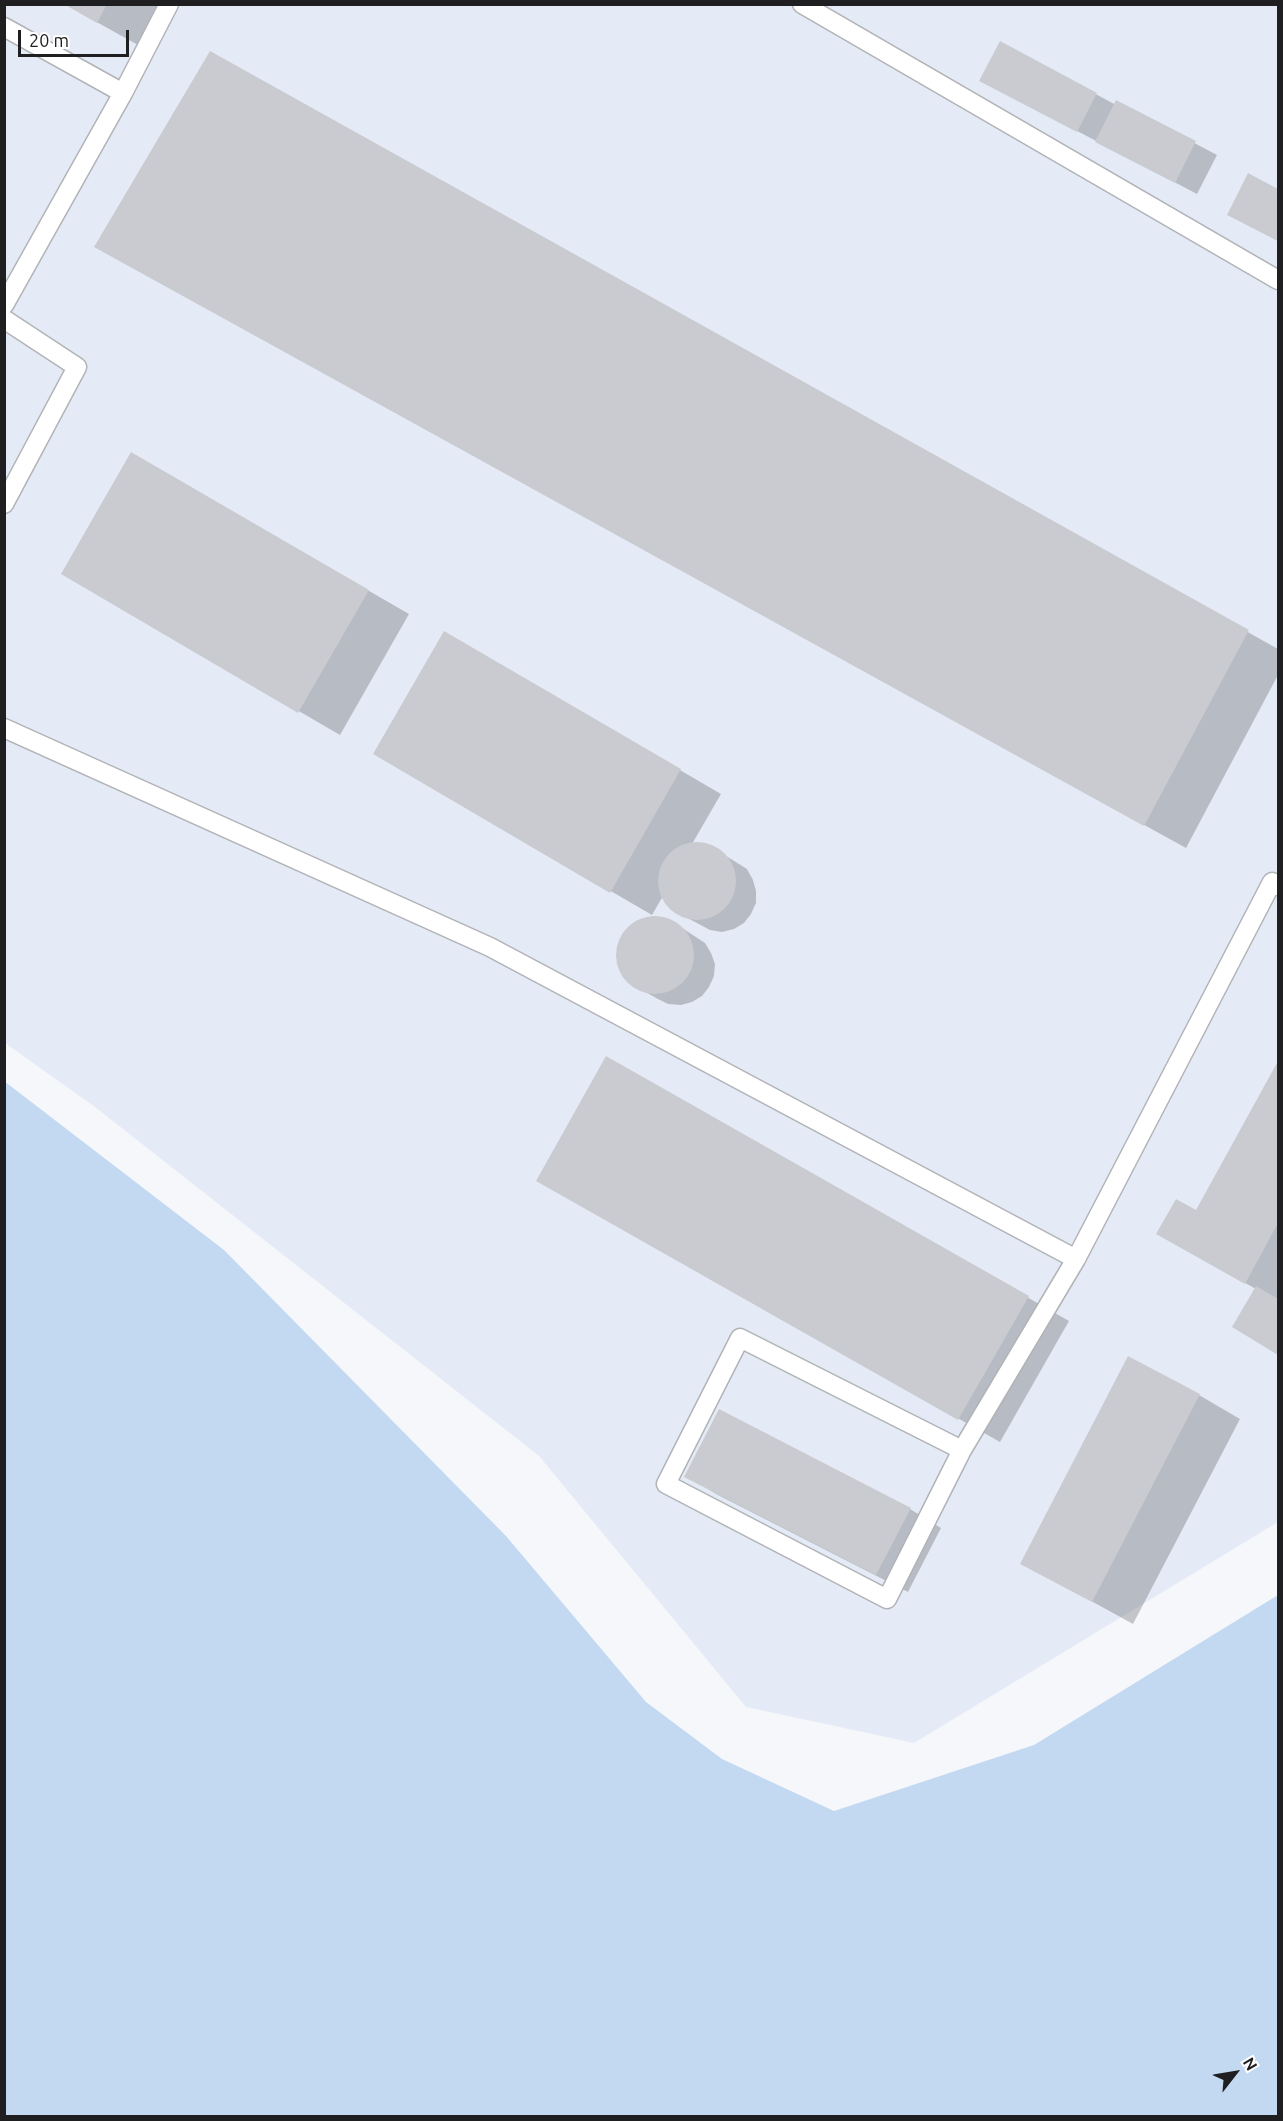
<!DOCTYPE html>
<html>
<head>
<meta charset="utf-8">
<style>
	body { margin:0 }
	#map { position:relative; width:1283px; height:2121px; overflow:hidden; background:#f5f7fb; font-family:Ubuntu,sans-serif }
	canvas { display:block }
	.frame { position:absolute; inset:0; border:6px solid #1f1f21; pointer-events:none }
	.north { position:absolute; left:1205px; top:2043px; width:60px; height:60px; -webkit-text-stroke:4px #fff; paint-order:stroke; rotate:59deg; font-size:16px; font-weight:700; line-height:24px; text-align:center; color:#1f1f21 }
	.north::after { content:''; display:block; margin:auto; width:21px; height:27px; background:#1f1f21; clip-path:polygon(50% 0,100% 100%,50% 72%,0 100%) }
	.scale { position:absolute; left:18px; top:30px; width:111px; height:27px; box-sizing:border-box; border:3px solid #1f1f21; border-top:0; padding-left:8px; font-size:18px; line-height:21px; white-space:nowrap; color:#1f1f21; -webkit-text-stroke:4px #fff; paint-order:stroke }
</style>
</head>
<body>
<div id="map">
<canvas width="1283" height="2121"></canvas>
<div class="frame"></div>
<div class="north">N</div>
<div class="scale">20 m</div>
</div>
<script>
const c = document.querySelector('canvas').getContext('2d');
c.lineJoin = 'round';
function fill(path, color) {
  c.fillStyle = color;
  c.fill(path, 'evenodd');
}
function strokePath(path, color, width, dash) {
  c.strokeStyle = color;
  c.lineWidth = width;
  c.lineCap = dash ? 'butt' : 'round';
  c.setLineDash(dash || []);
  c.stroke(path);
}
fill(new Path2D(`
	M5 5H1278V1522L914 1743 746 1707 539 1456 95 1107 5 1043Z`), '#e5ebf6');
fill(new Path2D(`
	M4 1081 224 1250 506 1536 646 1702 722 1759 834 1811 1034 1745 1278 1595V2116H5Z`), '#c3d9f1');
fill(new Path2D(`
	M64 4H160L138 45Z
	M1001 43 1116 105 1117 102 1217 155 1197 194 1003 92Z
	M211 53 1278 649V675L1186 848 137 270Z
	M1248 175 1278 190V241L1250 226Z
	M132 454 409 614 340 735 63 574Z
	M445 633 721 794 692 844H703L715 849 747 869 753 880 756 891V903L751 914 744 923 734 929 722 932 710 930 678 913 667 904 663 896 652 915 375 754Z
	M648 917 661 918 673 922 705 943 711 953 715 964 714 976 709 987 702 996 692 1002 681 1005 668 1004 658 999 635 986 625 978 619 966 618 954 620 941 626 930 636 921Z
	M607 1058 1069 1321 1000 1442 579 1204Z
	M1278 1064V1353L1234 1326 1256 1289 1199 1257 1197 1212Z
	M1199 1395 1240 1419 1133 1624 1022 1563Z
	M686 1476 910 1509 941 1528 908 1592 718 1495Z`), '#0003');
fill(new Path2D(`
	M64 4H107L97 23Z
	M1000 41 1097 93 1077 132 979 81Z
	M210 51 1249 630 1144 826 94 247Z
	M1116 100 1196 141 1175 183 1095 142Z
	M1248 173 1278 189V241L1227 215Z
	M131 452 369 590 298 713 61 574Z
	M444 631 681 769 610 893 373 754Z
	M658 881a39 39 0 1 1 78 0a39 39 0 1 1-78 0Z
	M616 955a39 39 0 1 1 78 0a39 39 0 1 1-78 0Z
	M606 1056 1029 1296 958 1420 536 1181Z
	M1278 1061V1223L1245 1284 1156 1234 1176 1199 1196 1210Z
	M1256 1286 1278 1299V1355L1232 1327Z
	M1128 1356 1200 1394 1092 1602 1020 1564Z
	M719 1409 911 1508 876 1575 684 1477Z`), '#c9cbd0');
const lane = new Path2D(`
	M802 4 1278 280
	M4 27 123 93
	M4 305 123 93 169 4
	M4 319 77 367 4 504
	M4 728 490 947 1076 1259 1272 882 1278 886
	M962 1450 740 1338 666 1484 887 1599 962 1450 1076 1259`);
strokePath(lane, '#b1b3b7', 21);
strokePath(lane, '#fff', 18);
</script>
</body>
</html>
